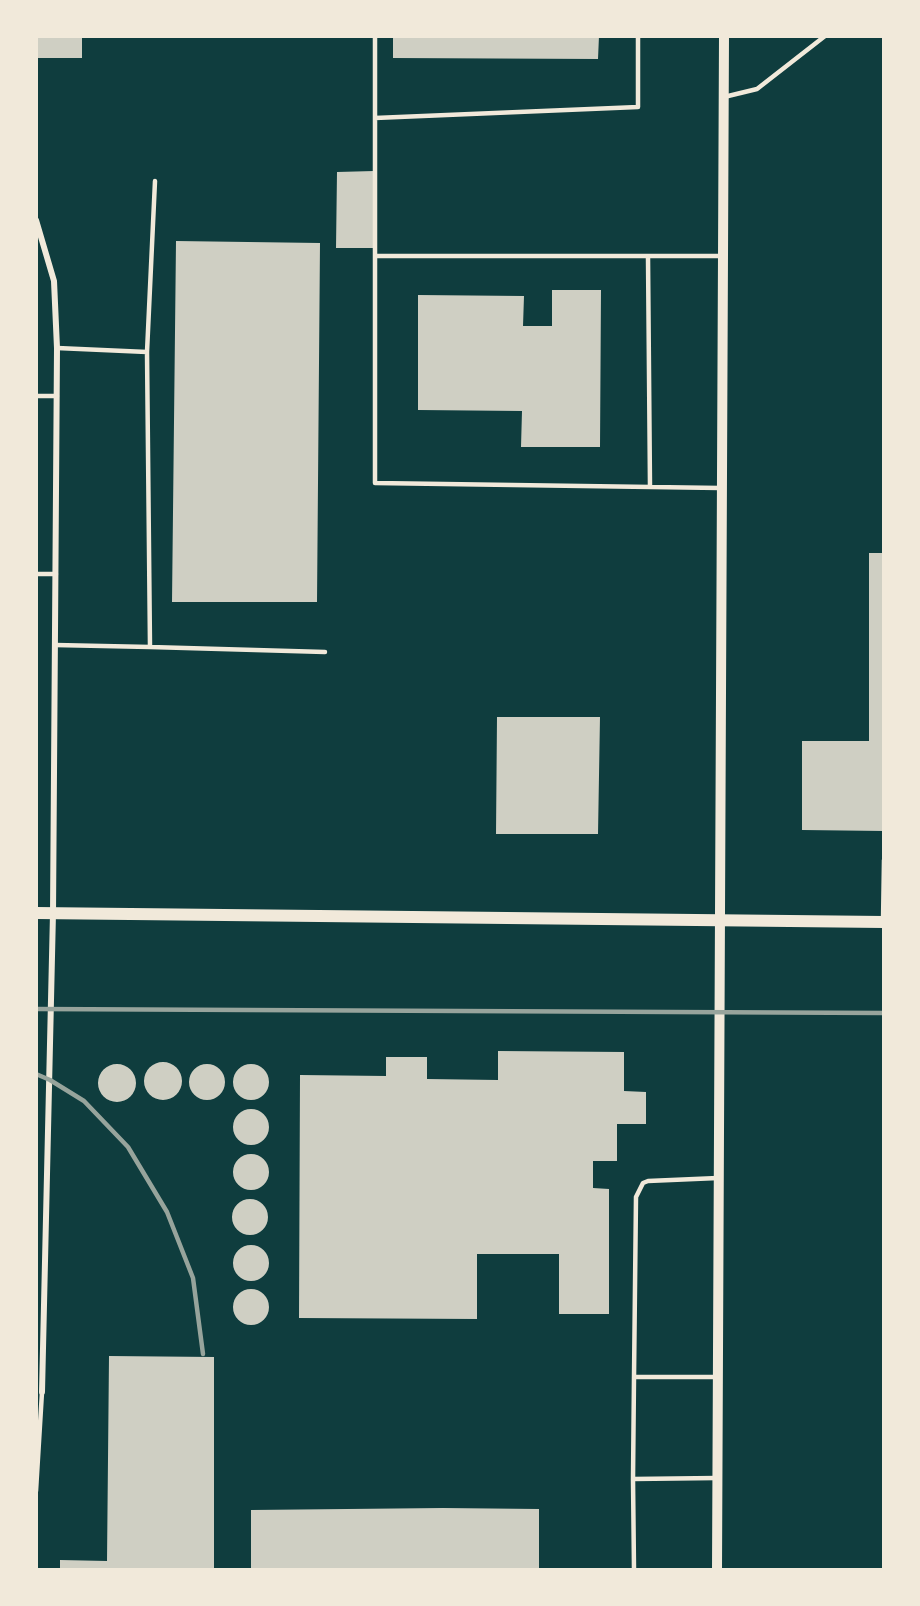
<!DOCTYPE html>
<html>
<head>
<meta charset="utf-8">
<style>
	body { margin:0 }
	#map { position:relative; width:920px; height:1606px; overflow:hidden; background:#0f3d3e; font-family:"Noto Sans",sans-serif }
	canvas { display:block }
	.frame { position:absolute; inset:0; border:38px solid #f1e9da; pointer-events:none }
</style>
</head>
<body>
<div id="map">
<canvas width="920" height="1606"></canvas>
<div class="frame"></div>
</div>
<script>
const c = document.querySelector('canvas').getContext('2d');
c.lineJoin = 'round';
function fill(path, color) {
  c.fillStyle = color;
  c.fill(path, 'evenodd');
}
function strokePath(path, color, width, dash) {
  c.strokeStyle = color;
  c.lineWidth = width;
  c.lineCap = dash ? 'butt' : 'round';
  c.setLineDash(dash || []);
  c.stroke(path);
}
fill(new Path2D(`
	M36 36H82V58H36Z
	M393 36H599L598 59 393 58Z
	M374 171V248H336L337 172Z
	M176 241 320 243 317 602H172Z
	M552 290H601L600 447H521L522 411 418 410V295L524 296 523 326H552Z
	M869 553H884V831L802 830V741H869Z
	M497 717H600L598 834H496Z
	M498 1051 624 1052V1091L646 1092V1124H617V1161H593V1188L609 1189V1314H559V1254H477V1319L299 1318 300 1075 386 1076V1057H427V1079L498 1080Z
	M144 1081a19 19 0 1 1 38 0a19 19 0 1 1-38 0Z
	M189 1082a18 18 0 1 1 36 0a18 18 0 1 1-36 0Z
	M233 1082a18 18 0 1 1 36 0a18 18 0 1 1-36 0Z
	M98 1083a19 19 0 1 1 38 0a19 19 0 1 1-38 0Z
	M233 1127a18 18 0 1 1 36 0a18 18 0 1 1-36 0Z
	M233 1172a18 18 0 1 1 36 0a18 18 0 1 1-36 0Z
	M232 1217a18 18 0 1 1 36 0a18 18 0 1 1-36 0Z
	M233 1263a18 18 0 1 1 36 0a18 18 0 1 1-36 0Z
	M233 1307a18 18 0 1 1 36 0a18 18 0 1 1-36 0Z
	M109 1356 214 1357V1570H60V1560L107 1561Z
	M443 1508 539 1509V1570H251V1510Z`), '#cfcfc3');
strokePath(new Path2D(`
	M375 36V483L720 488
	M724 97 757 89 825 36
	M375 118 638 107V36
	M375 256H722
	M648 257 650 487
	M147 352 155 181
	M36 396H57
	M36 574H56
	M55 645 150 647 147 352 57 348
	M150 647 325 652
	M883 922 884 860
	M634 1377 636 1197 643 1183 648 1181 718 1178
	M717 1478 633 1479 634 1377H718
	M633 1479 634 1570
	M36 1491 42 1392`), '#f1e9da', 4.5);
strokePath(new Path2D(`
	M36 220 54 281 57 348 53 913 42 1392`), '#f1e9da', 6);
strokePath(new Path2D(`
	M717 1570 724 36`), '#f1e9da', 10);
strokePath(new Path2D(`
	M36 913 884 922`), '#f1e9da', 12);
strokePath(new Path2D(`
	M36 1009 884 1013
	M36 1074 50 1080 84 1101 128 1147 167 1212 193 1278 203 1354`), '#97a49c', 4.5);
</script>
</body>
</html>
